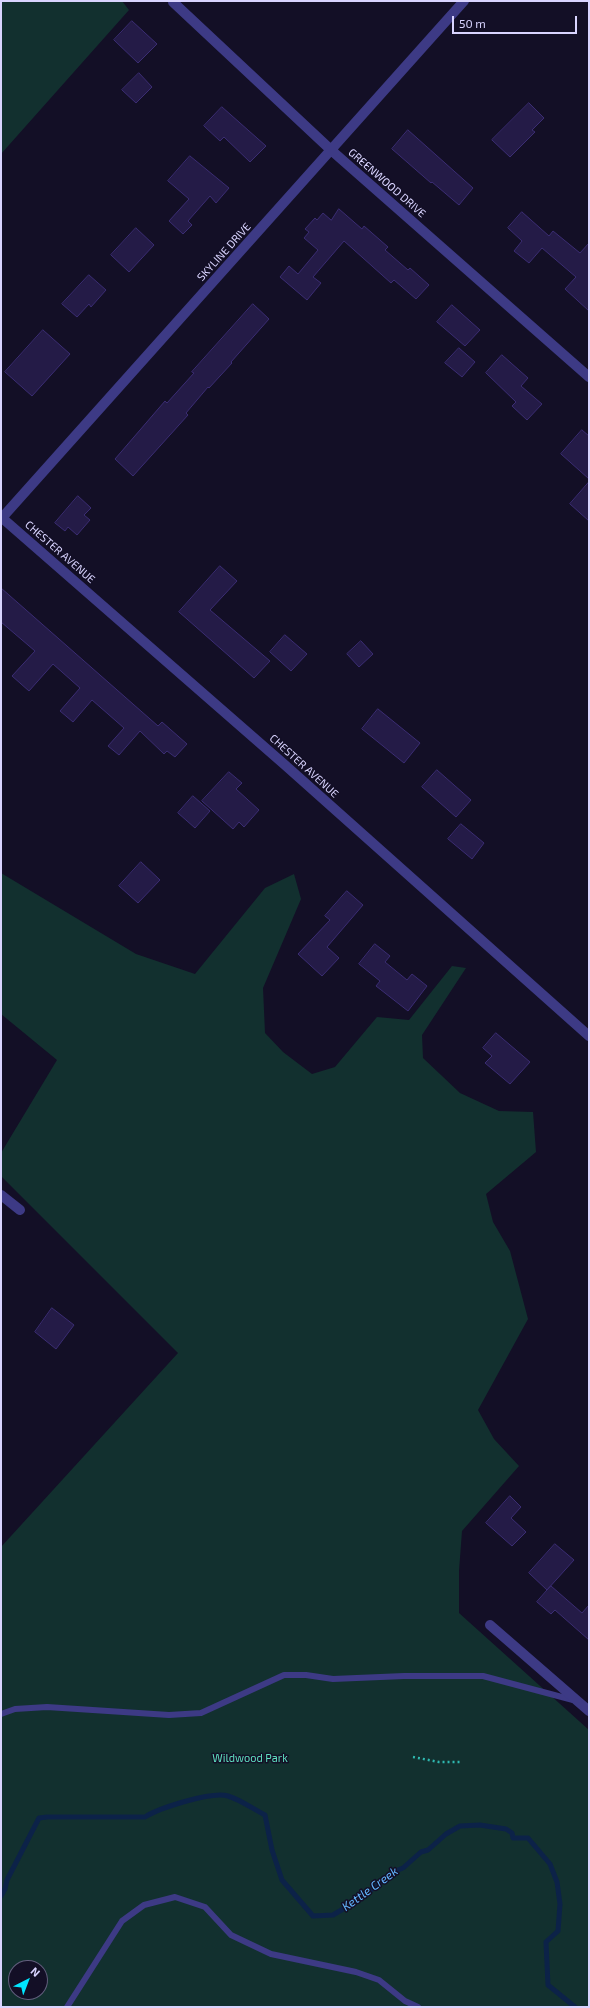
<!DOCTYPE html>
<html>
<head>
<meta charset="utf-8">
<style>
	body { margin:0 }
	#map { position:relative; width:590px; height:2008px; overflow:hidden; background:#130f26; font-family:"Exo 2",sans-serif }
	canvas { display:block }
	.frame { position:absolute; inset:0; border:2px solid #d9d4ff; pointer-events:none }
	.north { position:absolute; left:8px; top:1960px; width:40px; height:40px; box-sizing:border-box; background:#130f26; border:1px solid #625e7d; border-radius:50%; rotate:42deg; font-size:11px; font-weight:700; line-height:16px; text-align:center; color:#d9d4ff }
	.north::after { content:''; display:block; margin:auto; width:14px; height:18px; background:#00e5ff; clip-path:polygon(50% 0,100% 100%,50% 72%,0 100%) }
	.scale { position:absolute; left:452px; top:16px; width:125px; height:18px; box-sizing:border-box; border:2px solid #d9d4ff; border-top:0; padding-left:5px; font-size:12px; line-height:14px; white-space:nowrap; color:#d9d4ff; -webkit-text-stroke:3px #130f26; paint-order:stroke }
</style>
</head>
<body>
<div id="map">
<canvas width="590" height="2008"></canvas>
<div class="frame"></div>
<div class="north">N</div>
<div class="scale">50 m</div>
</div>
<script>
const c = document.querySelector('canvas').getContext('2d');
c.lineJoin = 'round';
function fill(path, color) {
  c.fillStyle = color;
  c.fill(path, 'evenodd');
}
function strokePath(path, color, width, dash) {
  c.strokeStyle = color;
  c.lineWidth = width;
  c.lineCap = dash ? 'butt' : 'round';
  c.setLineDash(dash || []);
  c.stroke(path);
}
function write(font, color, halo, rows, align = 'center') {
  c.font = font + ' "Exo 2",sans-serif';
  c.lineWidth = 3;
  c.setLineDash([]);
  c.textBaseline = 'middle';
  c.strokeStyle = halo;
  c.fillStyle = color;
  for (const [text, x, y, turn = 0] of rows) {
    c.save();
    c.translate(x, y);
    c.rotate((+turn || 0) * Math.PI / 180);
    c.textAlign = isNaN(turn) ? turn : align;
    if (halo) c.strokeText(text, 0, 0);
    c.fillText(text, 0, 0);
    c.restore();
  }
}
fill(new Path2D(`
	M1 1H122L129 10 1 154Z
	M1 873 136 954 195 974 265 888 294 874 301 899 263 988 265 1033 283 1052 312 1074 335 1067 377 1017 409 1020 452 966 466 968 422 1035 423 1058 460 1093 499 1111 533 1112 536 1152 486 1194 493 1222 510 1251 528 1319 478 1410 494 1439 519 1466 462 1531 459 1571V1613L589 1730V2007H1V1547L178 1353 1 1176V1153L57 1060 1 1014ZM16 1968H40V1992H16Z`), '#12302f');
strokePath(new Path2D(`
	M1 1896 5 1889 7 1880 39 1818 47 1817H145C159 1808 212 1791 228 1796 241 1800 253 1809 265 1815L272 1850 282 1880 313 1916 333 1915 360 1899 393 1872 403 1868 421 1852 428 1850 446 1834 460 1826 480 1825 506 1829 512 1833 513 1838H528L550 1864 557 1882 560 1904 558 1931 546 1942 548 1985 575 2007`), '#0c2248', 5);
const building = new Path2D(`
	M132 21 157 44 138 63 114 40Z
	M139 73 152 87 136 103 122 90Z
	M529 103 544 118 532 130 535 132 510 157 492 140Z
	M222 107 266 146 250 162 224 137 220 141 204 126Z
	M408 130 473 188 459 205 432 182 431 183 392 149Z
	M190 156 229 188 216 203 210 196 188 221 192 225 183 234 169 221 189 199 168 181Z
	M339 209 362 229 364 226 388 247 385 250 408 270 410 268 429 285 416 299 394 280 391 283 344 241 313 277 321 283 307 300 280 277 289 266 298 274 318 250 304 238 309 232 305 229 315 218 317 220 323 213 331 220Z
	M522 212 549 236 553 231 580 253 589 243V311L565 289 576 277 542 248 529 263 514 251 522 241 508 228Z
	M136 228 154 245 129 272 111 255Z
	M89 275 106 290 91 307 89 304 77 317 62 304Z
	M253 304 269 319 231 362 232 363 209 388 208 387 186 413 188 415 133 476 115 459 165 401 167 403 194 373 192 372Z
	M452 305 480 330 465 346 437 322Z
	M43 330 70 354 32 396 5 372Z
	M459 348 475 362 462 377 445 363Z
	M502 355 528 378 521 386 542 404 527 420 512 406 516 402 486 373Z
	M582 430 589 436V479L561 454Z
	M589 482V521L570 504Z
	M78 496 91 508 84 515 90 520 77 535 68 527 65 531 55 523Z
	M220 566 237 581 210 610 270 661 254 678 179 612Z
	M1 588 158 726 162 722 187 744 175 757 167 751 164 754 140 731 119 755 108 746 124 728 92 700 73 722 60 711 80 688 53 664 29 691 12 676 35 651 1 622Z
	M285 635 307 654 291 671 270 652Z
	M361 641 373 654 359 667 347 654Z
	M378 709 420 743 404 763 362 729Z
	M437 770 471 800 456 817 422 787Z
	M229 772 242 783 236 789 259 810 244 827 239 822 233 829 202 801Z
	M193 796 210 811 195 828 178 813Z
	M461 824 484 843 472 859 448 839Z
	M141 862 160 880 138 903 119 886Z
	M347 891 363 905 327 947 339 958 322 976 298 954 330 920 325 916Z
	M375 944 390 956 385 962 407 980 412 974 427 986 408 1011 376 986 380 981 359 964Z
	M496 1033 530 1062 510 1084 485 1063 492 1056 483 1048Z
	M52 1308 74 1325 56 1349 35 1332Z
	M510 1496 521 1507 511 1518 526 1532 512 1546 486 1523Z
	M555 1544 574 1560 547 1590 529 1573Z
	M551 1586 582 1613 589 1605V1640L555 1610 551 1614 537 1602Z`);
fill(building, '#241b47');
strokePath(building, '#3b2d73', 1);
strokePath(new Path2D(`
	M413 1757 439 1762H461`), '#2fb8b0', 2.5, [2, 3]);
strokePath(new Path2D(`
	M1 1714 15 1709 47 1707 169 1715 201 1713 284 1675H306L333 1679 404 1676H483L573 1700
	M67 2007 122 1921 144 1905 175 1897 205 1907 231 1935 271 1954 356 1972 379 1980 405 2001 418 2007`), '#3d3a85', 6);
strokePath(new Path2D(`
	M173 2 331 150 589 377
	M1 517 285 765 589 1036
	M1 519 464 1
	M1 1195 20 1210
	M490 1625 589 1711`), '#3d3a85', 10);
write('11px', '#d9d4ff', '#130f26', [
	["GREENWOOD DRIVE",387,183,41],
	["SKYLINE DRIVE",224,252,-48],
	["CHESTER AVENUE",60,552,41],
	["CHESTER AVENUE",304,766,42]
]);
write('11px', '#5fe0c0', '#130f26', [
	["Wildwood Park",250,1758]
]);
write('italic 12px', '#62b6ff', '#130f26', [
	["Kettle Creek",370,1889,-36]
]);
</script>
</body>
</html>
